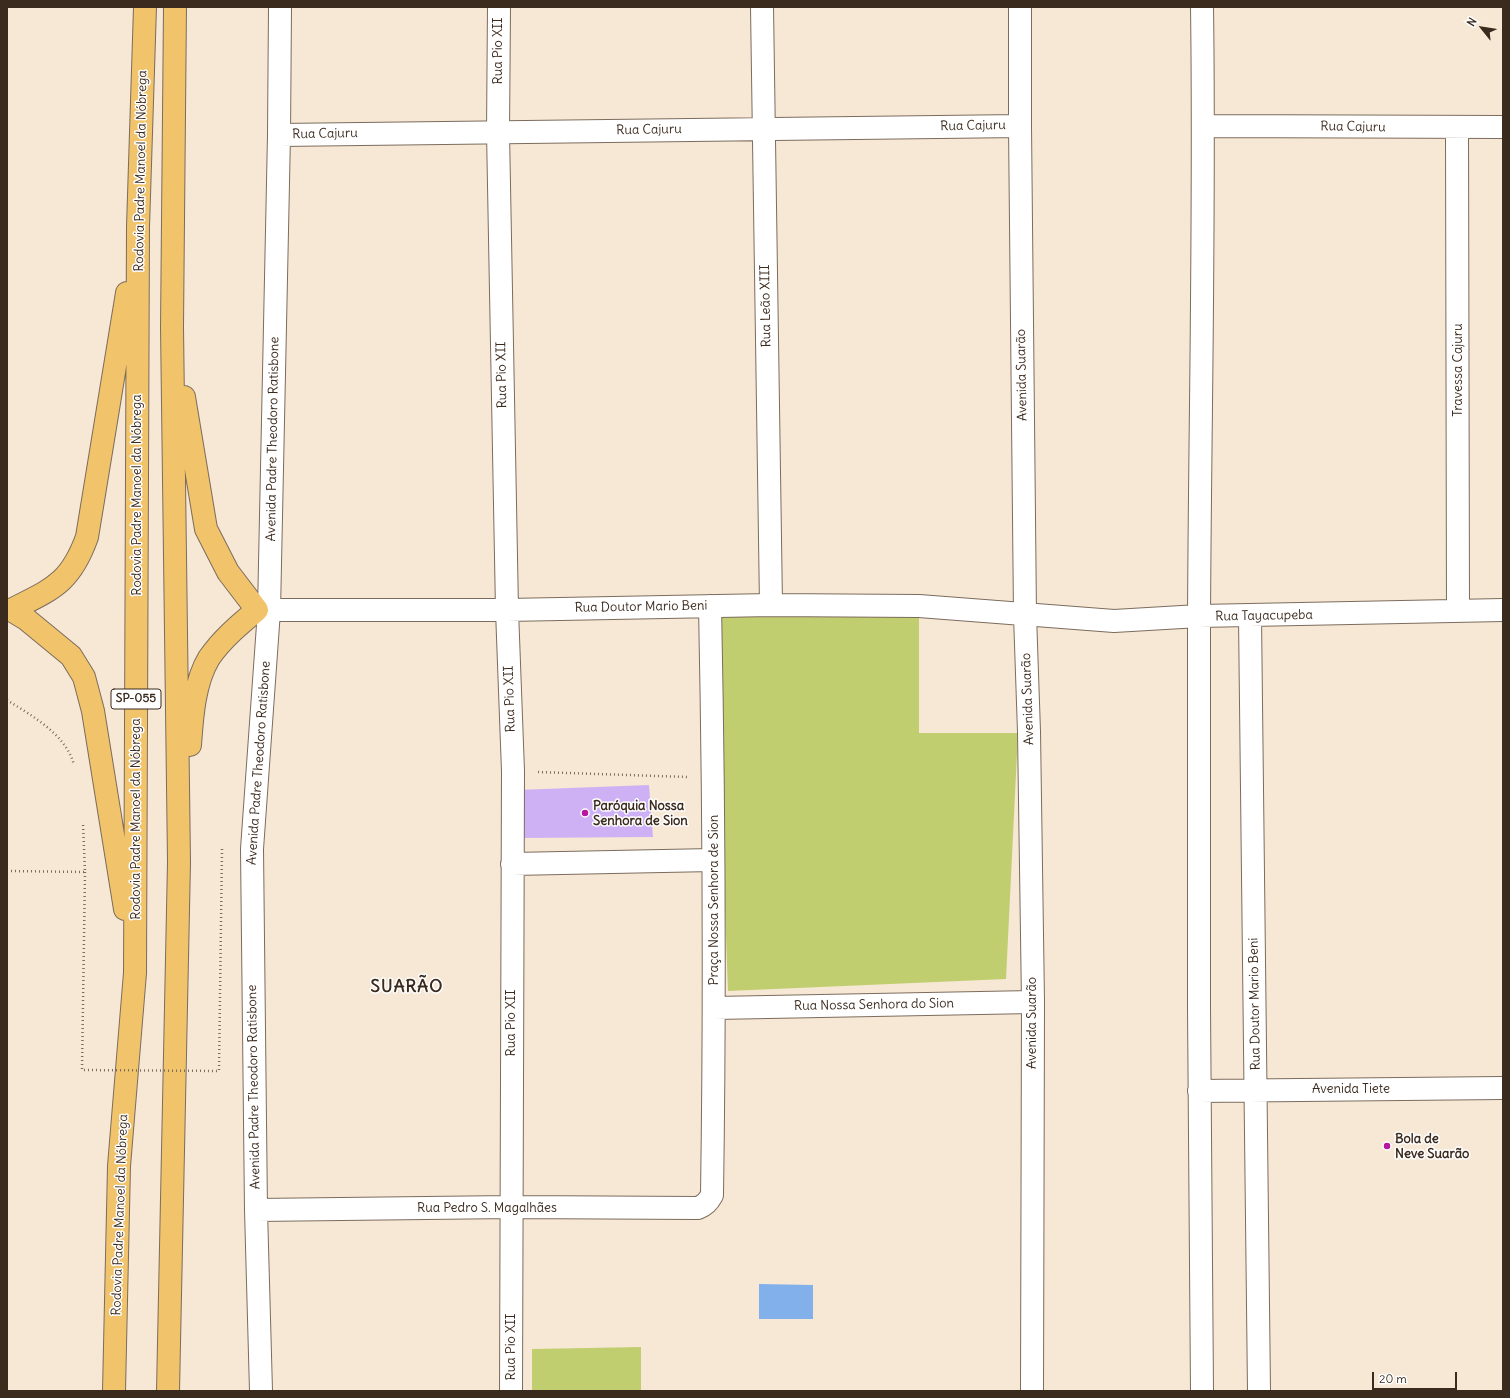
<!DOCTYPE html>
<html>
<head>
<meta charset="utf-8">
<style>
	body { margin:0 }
	#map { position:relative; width:1510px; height:1398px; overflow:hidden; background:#f6e8d5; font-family:Delius,sans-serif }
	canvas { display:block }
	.frame { position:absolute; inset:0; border:8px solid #3b2a1e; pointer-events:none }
	.north { position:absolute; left:1462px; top:8px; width:40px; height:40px; -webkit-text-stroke:3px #fff; paint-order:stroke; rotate:300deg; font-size:11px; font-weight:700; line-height:16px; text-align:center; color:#3b2a1e }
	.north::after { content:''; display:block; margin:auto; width:14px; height:18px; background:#3b2a1e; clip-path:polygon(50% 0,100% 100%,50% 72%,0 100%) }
	.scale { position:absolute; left:1372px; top:1372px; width:85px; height:18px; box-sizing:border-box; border:2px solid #3b2a1e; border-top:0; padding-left:5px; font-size:12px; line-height:14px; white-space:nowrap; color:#3b2a1e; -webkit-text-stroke:3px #fff; paint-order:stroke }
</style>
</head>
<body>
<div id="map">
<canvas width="1510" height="1398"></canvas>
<div class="frame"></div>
<div class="north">N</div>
<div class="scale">20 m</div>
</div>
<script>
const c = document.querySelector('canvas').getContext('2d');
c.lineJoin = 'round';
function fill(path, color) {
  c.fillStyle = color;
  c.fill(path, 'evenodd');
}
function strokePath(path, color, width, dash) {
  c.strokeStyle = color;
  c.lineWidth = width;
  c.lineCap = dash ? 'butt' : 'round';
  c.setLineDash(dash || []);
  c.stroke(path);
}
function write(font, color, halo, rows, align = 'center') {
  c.font = font + ' Delius,sans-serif';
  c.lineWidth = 3;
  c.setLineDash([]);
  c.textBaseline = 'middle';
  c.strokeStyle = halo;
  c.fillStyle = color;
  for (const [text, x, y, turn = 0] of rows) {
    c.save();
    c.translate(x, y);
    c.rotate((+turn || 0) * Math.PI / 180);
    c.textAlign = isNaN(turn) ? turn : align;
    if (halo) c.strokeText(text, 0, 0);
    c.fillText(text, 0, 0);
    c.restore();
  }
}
fill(new Path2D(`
	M919 611V733H1018L1006 979 728 991 714 612Z
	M641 1347V1391H532V1349Z`), '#c0ce70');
fill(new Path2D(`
	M759 1284 813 1285V1319H759Z`), '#81b0eb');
fill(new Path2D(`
	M649 785 653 837 520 838 517 790Z`), '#ceb1f4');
const minor = new Path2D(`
	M499 7 498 132 507 610 513 771 511 1391
	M762 7 771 605
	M1020 7V126L1025 615 1029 732 1033 1002 1032 1391
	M1204 126 1503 127
	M1457 128 1458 611
	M279 135 1020 126
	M257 610H507L771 605 919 606 1114 621 1199 616 1503 610
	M1250 617 1259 1391
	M512 864 713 860
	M715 1008 1033 1002
	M1199 1091 1503 1088
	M256 1210 511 1207 698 1208C705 1205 708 1202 712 1195 715 998 714 802 710 606
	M261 1391 256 1210 252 849 269 611 279 135 280 7
	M1202 1391C1199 1134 1198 876 1199 619 1200 415 1205 211 1202 7`);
const highway = new Path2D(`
	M184 397 206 529 228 572 257 610C240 624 222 639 209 658 194 683 192 717 190 745
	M11 610C52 589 70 584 87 537L127 293
	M11 610 26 619 71 656 84 677 93 711 125 909
	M114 1391 119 1166 135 973 138 227 145 7
	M168 1391 179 862 172 327 175 7`);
strokePath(minor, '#7c6c5e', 24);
strokePath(highway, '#7c6c5e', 24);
strokePath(new Path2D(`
	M7 700C32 716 66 734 74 765
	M538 772 687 777
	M7 871 85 872 83 823`), '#7c6c5e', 2.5, [1, 3]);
strokePath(minor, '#fff', 22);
strokePath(highway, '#f1c36a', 22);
strokePath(new Path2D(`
	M85 872 82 1070 219 1071 222 849`), '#7c6c5e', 2.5, [1, 3]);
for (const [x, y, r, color] of [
	[585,813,4,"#b5179e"],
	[1387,1146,4,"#b5179e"]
]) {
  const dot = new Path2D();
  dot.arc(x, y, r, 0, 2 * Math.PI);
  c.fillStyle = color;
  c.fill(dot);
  strokePath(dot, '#fff', 1.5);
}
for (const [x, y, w] of [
	[136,699,50]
]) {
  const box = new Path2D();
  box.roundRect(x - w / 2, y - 10, w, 20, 3);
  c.fillStyle = '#fff';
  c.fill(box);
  strokePath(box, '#3b2a1e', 1);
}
write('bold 12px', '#3b2a1e', null, [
	["SP-055",136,699]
]);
write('13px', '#3b2a1e', '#fff', [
	["Rua Pio XII",498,51,-90],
	["Rua Cajuru",973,126,-1],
	["Rua Cajuru",1353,127,1],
	["Rua Cajuru",649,130,-1],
	["Rua Cajuru",325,134,-1],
	["Rodovia Padre Manoel da Nóbrega",141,171,-89],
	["Rua Leão XIII",766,306,-91],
	["Travessa Cajuru",1458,370,-90],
	["Rua Pio XII",502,375,-91],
	["Avenida Suarão",1022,375,-91],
	["Avenida Padre Theodoro Ratisbone",273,439,-89],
	["Rodovia Padre Manoel da Nóbrega",137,495,-90],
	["Rua Doutor Mario Beni",641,607,-1],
	["Rua Tayacupeba",1264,616,-1],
	["Rua Pio XII",510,699,-92],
	["Avenida Suarão",1028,699,-92],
	["Avenida Padre Theodoro Ratisbone",259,763,-86],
	["Rodovia Padre Manoel da Nóbrega",136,819,-90],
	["Praça Nossa Senhora de Sion",714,900,-90],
	["Rua Doutor Mario Beni",1255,1004,-91],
	["Rua Nossa Senhora do Sion",874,1005,-1],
	["Rua Pio XII",511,1023,-90],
	["Avenida Suarão",1032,1023,-90],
	["Avenida Padre Theodoro Ratisbone",254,1087,-91],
	["Avenida Tiete",1351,1089],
	["Rua Pedro S. Magalhães",487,1208],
	["Rodovia Padre Manoel da Nóbrega",120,1215,-88],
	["Rua Pio XII",511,1347,-90]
]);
write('bold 13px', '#3b2a1e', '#fff', [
	["Paróquia Nossa",593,806],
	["Senhora de Sion",593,821],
	["Bola de",1395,1139],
	["Neve Suarão",1395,1154]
], 'left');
c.letterSpacing = '1px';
write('bold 17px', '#3b2a1e', '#fff', [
	["SUARÃO",407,987]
]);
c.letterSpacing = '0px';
</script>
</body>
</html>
